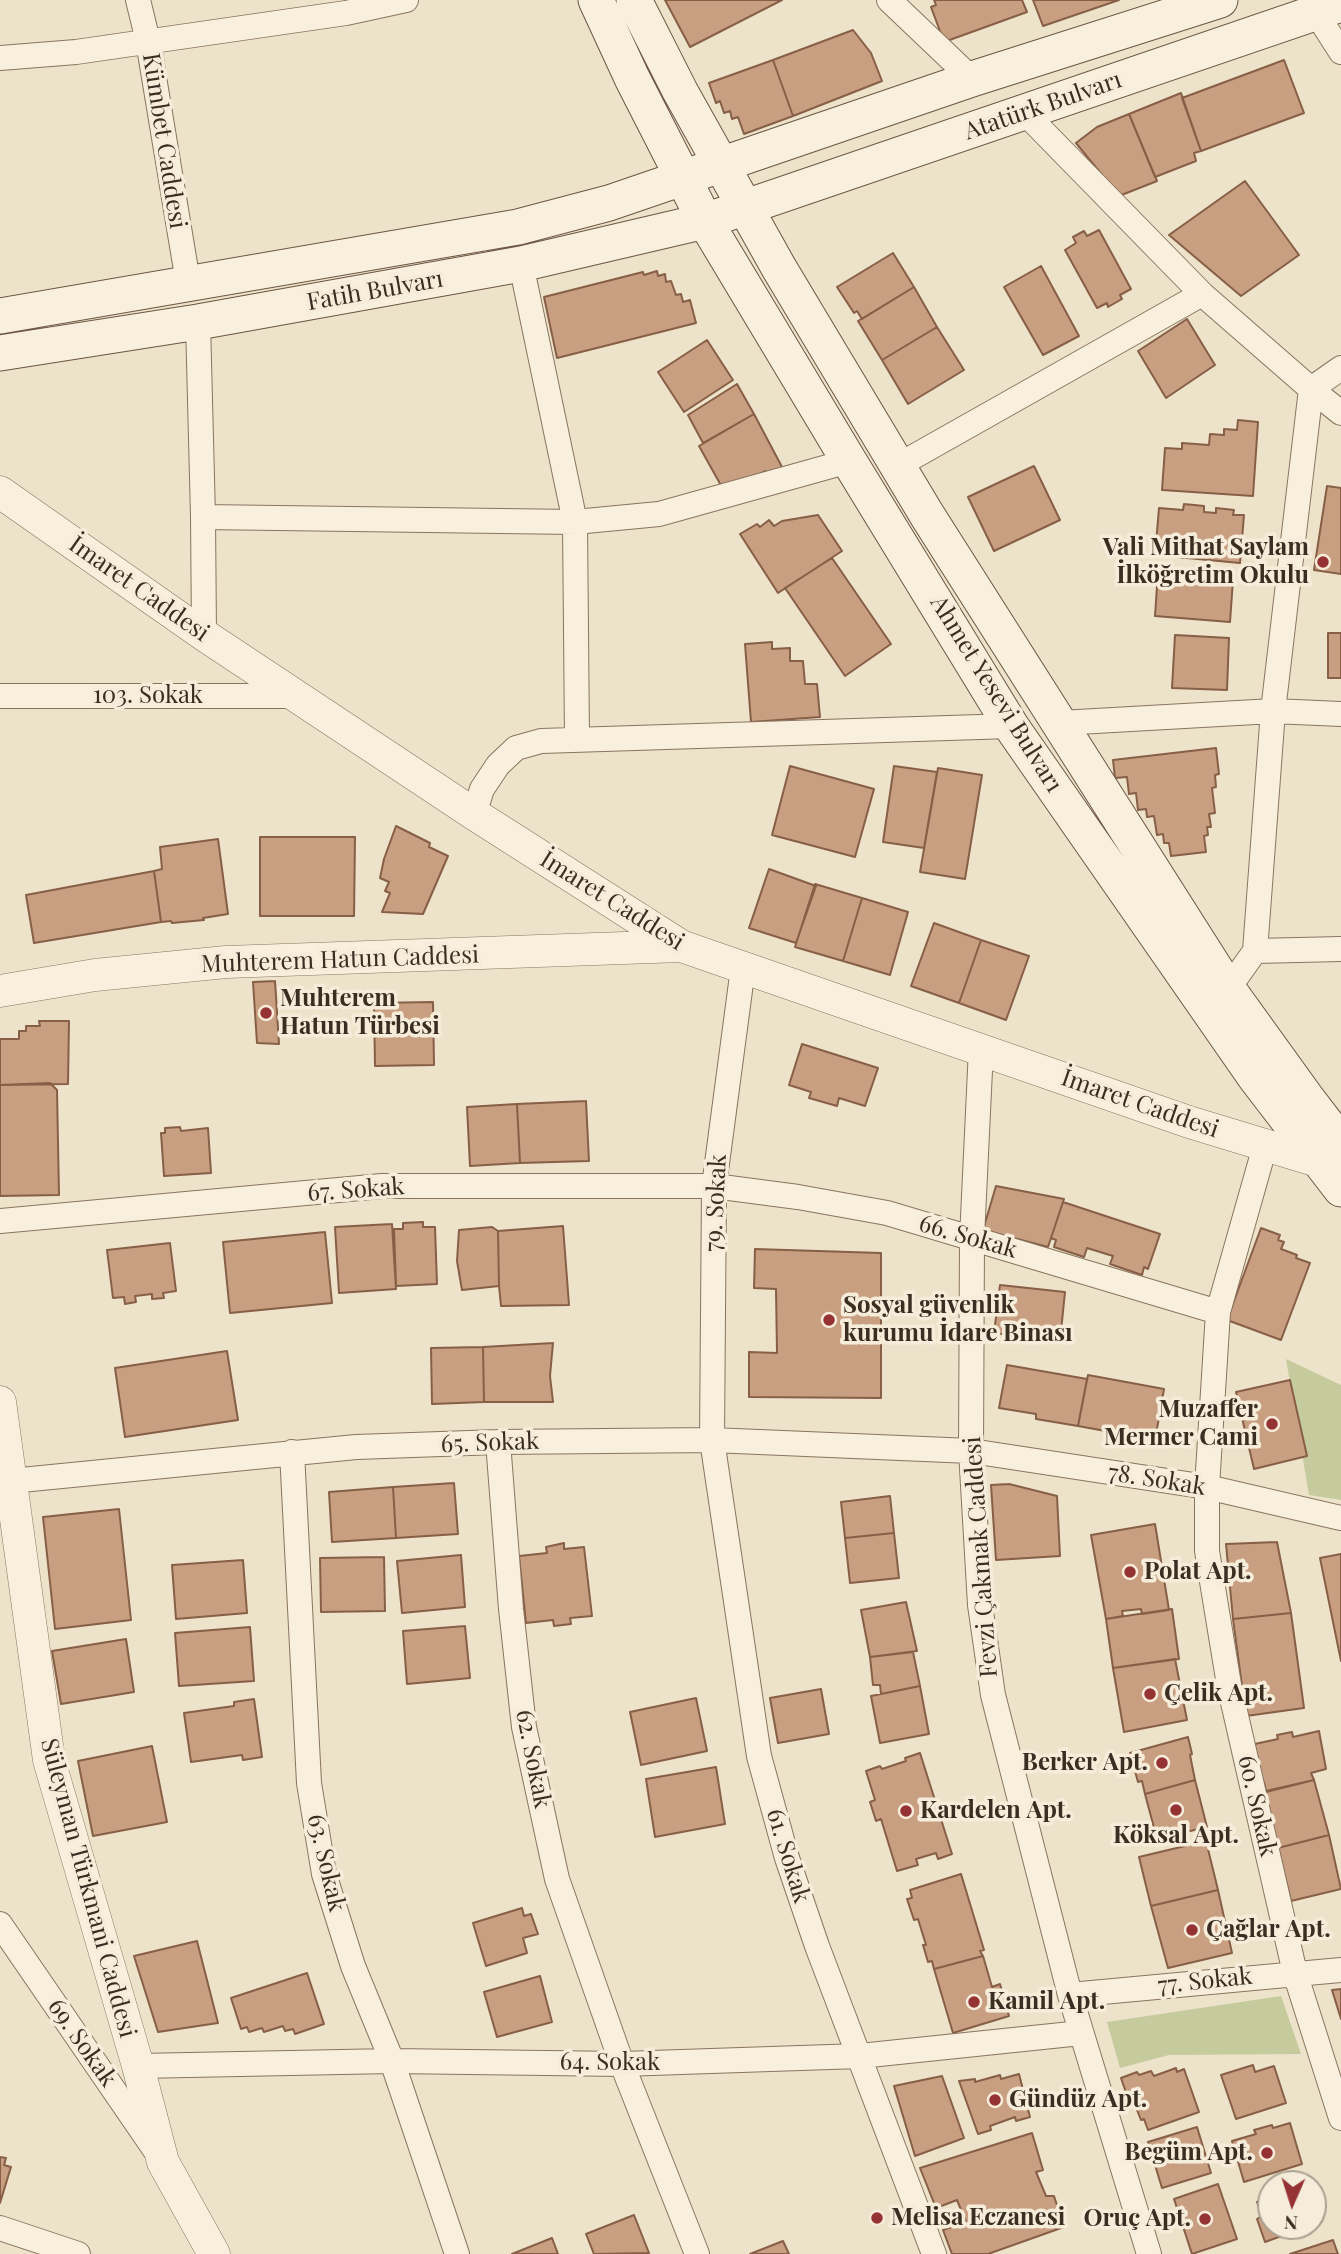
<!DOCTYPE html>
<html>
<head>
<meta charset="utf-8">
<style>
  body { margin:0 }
  #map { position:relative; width:1341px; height:2254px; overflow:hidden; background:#ede2ca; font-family:"Playfair Display",serif }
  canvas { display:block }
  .north { position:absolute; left:1257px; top:2170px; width:70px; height:70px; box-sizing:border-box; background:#f5ecd9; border:2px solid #aaa090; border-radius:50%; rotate:183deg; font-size:19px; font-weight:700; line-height:28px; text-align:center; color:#3a2d22 }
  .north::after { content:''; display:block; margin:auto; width:24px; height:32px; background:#953234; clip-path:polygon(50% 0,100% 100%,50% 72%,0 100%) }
</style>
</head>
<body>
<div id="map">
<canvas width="1341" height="2254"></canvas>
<div class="north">N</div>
</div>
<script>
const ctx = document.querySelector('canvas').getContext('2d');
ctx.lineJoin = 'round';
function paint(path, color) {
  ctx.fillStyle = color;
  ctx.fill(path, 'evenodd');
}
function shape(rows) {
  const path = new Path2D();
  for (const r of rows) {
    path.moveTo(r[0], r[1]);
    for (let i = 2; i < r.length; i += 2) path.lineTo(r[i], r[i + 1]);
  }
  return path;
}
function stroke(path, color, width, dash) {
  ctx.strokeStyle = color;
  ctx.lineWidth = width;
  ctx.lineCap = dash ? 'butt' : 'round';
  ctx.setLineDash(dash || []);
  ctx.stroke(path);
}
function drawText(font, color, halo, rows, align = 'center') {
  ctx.font = font + ' "Playfair Display",serif';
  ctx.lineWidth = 7;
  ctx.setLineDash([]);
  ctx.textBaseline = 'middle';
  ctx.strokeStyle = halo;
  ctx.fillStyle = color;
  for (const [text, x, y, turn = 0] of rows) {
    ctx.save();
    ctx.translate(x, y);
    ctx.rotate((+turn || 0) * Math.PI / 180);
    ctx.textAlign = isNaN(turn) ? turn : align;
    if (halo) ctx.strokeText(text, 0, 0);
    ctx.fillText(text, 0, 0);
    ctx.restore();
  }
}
paint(shape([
  [1286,1359,1341,1385,1341,1500,1309,1495],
  [1281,1996,1301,2054,1169,2055,1120,2068,1107,2022]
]), '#c6cb9e');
const building = shape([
  [665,0,782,0,690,47,665,0],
  [934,0,1022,0,1027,12,944,42,931,7,936,5,934,0],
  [1033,0,1119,0,1043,26,1033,0],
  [853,30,871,53,882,81,793,116,773,60,853,30],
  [773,60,793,116,744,134,738,117,732,119,730,111,724,113,720,101,716,103,709,83,773,60],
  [1284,60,1304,113,1201,151,1182,98,1284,60],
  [1181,93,1201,151,1194,153,1196,161,1155,177,1129,114,1181,93],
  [1129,114,1157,181,1119,196,1076,143,1097,127,1129,114],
  [1245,181,1299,255,1241,296,1169,235,1245,181],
  [1099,230,1131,289,1120,295,1122,299,1108,307,1107,303,1097,308,1065,250,1076,243,1073,237,1084,231,1087,236,1099,230],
  [893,253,914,287,862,319,857,311,854,313,837,287,893,253],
  [1041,266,1079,336,1043,355,1004,287,1041,266],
  [657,271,658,276,665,274,666,282,671,281,676,295,681,294,683,302,690,300,696,323,557,358,544,297,643,272,644,275,657,271],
  [914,287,937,327,882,360,858,321,914,287],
  [1187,319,1215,365,1166,398,1138,351,1187,319],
  [937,327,964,370,908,404,882,360,937,327],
  [707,340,733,380,684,412,658,372,707,340],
  [737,384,754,414,703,443,688,415,737,384],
  [754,414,782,467,767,475,765,471,743,484,723,489,699,446,754,414],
  [1238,420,1258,422,1253,496,1162,490,1165,448,1182,449,1182,443,1209,445,1210,434,1224,435,1224,429,1237,430,1238,420],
  [1034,466,1060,520,994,551,968,497,1034,466],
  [1327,486,1341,488,1341,574,1314,570,1327,486],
  [1184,504,1204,506,1204,512,1216,513,1216,508,1234,510,1233,515,1244,515,1240,563,1155,555,1159,508,1183,510,1184,504],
  [818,515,842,551,778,593,740,534,757,524,760,527,769,520,774,526,782,521,818,515],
  [832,558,891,644,845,676,785,588,832,558],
  [1177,569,1195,570,1195,574,1203,575,1203,571,1220,573,1220,579,1233,580,1230,622,1155,616,1158,571,1174,573,1177,569],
  [1328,633,1341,633,1341,678,1328,678,1328,633],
  [1175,635,1229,638,1227,690,1172,688,1175,635],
  [772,642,772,649,790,648,790,661,803,661,805,684,817,684,820,717,751,722,745,644,772,642],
  [1216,748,1219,774,1215,775,1216,787,1212,788,1215,813,1209,814,1211,827,1207,827,1208,835,1204,836,1206,852,1171,856,1169,843,1164,843,1163,834,1157,835,1154,816,1147,817,1146,809,1138,810,1136,793,1129,794,1127,777,1115,778,1113,760,1216,748],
  [790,766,874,789,855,857,772,835,790,766],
  [894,766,937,772,924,848,883,842,894,766],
  [938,768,982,775,965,879,920,872,938,768],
  [396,826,430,843,429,847,448,856,423,914,382,912,390,893,385,891,389,882,380,878,384,859,396,826],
  [260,837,355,837,354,916,260,916,260,837],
  [218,839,228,914,203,918,204,920,172,923,171,921,161,922,154,871,162,869,160,847,218,839],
  [769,869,816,886,796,943,749,928,769,869],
  [154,871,161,922,34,943,26,895,154,871],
  [815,884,862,898,843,961,795,947,815,884],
  [862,898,908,912,890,975,843,961,862,898],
  [934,923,981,940,959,1003,911,986,934,923],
  [981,940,1029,956,1006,1020,959,1003,981,940],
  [275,981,279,1044,257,1043,253,982,275,981],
  [433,1002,434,1065,375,1066,374,1003,433,1002],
  [39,1021,69,1021,68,1084,0,1085,0,1039,19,1039,19,1031,26,1031,26,1026,40,1026,39,1021],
  [802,1044,878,1068,865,1106,839,1098,837,1106,809,1098,811,1092,789,1085,802,1044],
  [50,1083,57,1090,59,1195,0,1196,0,1085,50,1083],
  [586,1101,589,1161,520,1163,517,1104,586,1101],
  [517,1104,520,1163,470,1166,467,1107,517,1104],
  [180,1127,181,1131,208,1128,211,1173,164,1176,161,1133,165,1133,165,1128,180,1127],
  [996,1186,1064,1199,1048,1247,983,1230,996,1186],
  [1063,1202,1160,1234,1148,1269,1144,1267,1142,1275,1110,1264,1113,1256,1087,1248,1084,1257,1054,1247,1056,1240,1051,1238,1063,1202],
  [423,1222,423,1227,435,1227,437,1284,396,1286,394,1229,403,1229,403,1223,423,1222],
  [392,1224,396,1289,339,1293,335,1227,392,1224],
  [563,1226,569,1305,501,1306,499,1286,498,1231,563,1226],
  [492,1227,498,1231,499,1286,462,1290,457,1261,459,1230,492,1227],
  [1261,1228,1280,1235,1278,1240,1284,1242,1281,1249,1297,1255,1296,1258,1310,1263,1281,1340,1227,1320,1261,1228],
  [325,1232,332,1303,230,1313,223,1242,325,1232],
  [170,1243,176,1291,163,1293,164,1298,152,1299,152,1294,135,1296,136,1302,125,1304,124,1297,113,1298,107,1250,170,1243],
  [755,1249,881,1253,881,1398,749,1397,749,1352,777,1353,776,1289,754,1288,755,1249],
  [1000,1285,1065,1292,1060,1341,994,1333,1000,1285],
  [553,1343,550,1376,553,1402,484,1402,483,1347,553,1343],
  [483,1347,484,1402,432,1404,431,1348,483,1347],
  [227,1351,238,1420,125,1437,115,1368,227,1351],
  [1007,1365,1087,1379,1078,1426,1036,1419,1036,1414,999,1408,1007,1365],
  [1088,1375,1164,1389,1155,1440,1078,1426,1088,1375],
  [1290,1380,1307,1456,1254,1469,1236,1392,1290,1380],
  [454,1483,458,1534,396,1538,393,1487,454,1483],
  [1009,1484,1057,1496,1060,1556,996,1560,991,1485,1009,1484],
  [393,1487,396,1538,332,1542,329,1492,393,1487],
  [890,1496,894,1533,845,1538,841,1502,890,1496],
  [119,1509,131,1620,55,1629,43,1517,119,1509],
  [1155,1524,1169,1610,1142,1614,1141,1609,1122,1611,1123,1616,1106,1619,1091,1535,1155,1524],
  [894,1533,899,1578,850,1583,845,1538,894,1533],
  [1277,1542,1291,1613,1233,1619,1226,1544,1277,1542],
  [564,1543,564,1549,584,1547,592,1616,570,1618,571,1624,554,1626,553,1620,526,1623,519,1556,547,1553,546,1547,564,1543],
  [1341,1554,1341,1661,1320,1558,1341,1554],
  [461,1555,465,1607,402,1613,397,1561,461,1555],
  [384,1557,385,1611,321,1612,320,1558,384,1557],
  [243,1560,247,1613,176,1619,172,1565,243,1560],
  [906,1602,917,1651,870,1657,861,1610,906,1602],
  [1172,1609,1179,1659,1113,1668,1106,1619,1172,1609],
  [1291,1613,1304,1708,1246,1716,1233,1619,1291,1613],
  [465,1626,470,1678,407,1684,403,1631,465,1626],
  [250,1627,254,1681,179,1686,175,1633,250,1627],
  [126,1639,134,1692,61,1704,52,1651,126,1639],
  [913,1652,920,1686,881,1694,880,1685,873,1685,870,1657,913,1652],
  [1175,1659,1187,1720,1124,1732,1113,1668,1175,1659],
  [920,1686,929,1734,880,1743,871,1696,920,1686],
  [821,1689,829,1734,778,1743,770,1698,821,1689],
  [696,1698,707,1751,641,1765,630,1712,696,1698],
  [254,1699,262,1757,243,1760,242,1755,191,1762,184,1713,234,1706,234,1702,254,1699],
  [1319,1731,1326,1769,1311,1773,1314,1780,1266,1791,1264,1782,1258,1783,1250,1745,1278,1739,1277,1735,1292,1732,1293,1737,1319,1731],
  [1188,1737,1192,1754,1190,1755,1195,1780,1145,1794,1142,1781,1138,1782,1130,1753,1188,1737],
  [152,1746,167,1822,93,1836,78,1761,152,1746],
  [920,1753,952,1854,938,1859,936,1853,916,1859,918,1865,897,1871,881,1819,876,1821,870,1802,875,1800,866,1771,880,1766,882,1769,906,1761,905,1758,920,1753],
  [716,1767,725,1824,655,1837,646,1779,716,1767],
  [1195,1780,1207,1827,1157,1839,1145,1794,1195,1780],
  [1314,1780,1329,1835,1278,1848,1262,1793,1314,1780],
  [1329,1835,1341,1889,1291,1901,1278,1848,1329,1835],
  [1206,1841,1218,1890,1151,1906,1139,1857,1206,1841],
  [961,1874,984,1950,980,1951,983,1956,934,1969,932,1961,928,1962,923,1945,926,1945,918,1919,914,1920,907,1899,912,1898,910,1890,961,1874],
  [1218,1890,1232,1953,1168,1968,1151,1906,1218,1890],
  [522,1908,524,1916,531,1914,538,1934,523,1938,527,1953,486,1966,473,1923,522,1908],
  [197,1941,218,2023,158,2032,134,1956,197,1941],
  [983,1956,992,1987,1000,1984,1009,2016,953,2033,934,1969,983,1956],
  [307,1973,324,2024,295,2034,293,2029,285,2031,283,2026,264,2032,262,2028,249,2032,247,2027,241,2029,231,1998,307,1973],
  [540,1976,552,2022,497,2037,484,1992,540,1976],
  [1341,1989,1341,2019,1332,1990,1341,1989],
  [1253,2065,1255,2072,1274,2066,1286,2103,1236,2119,1221,2075,1253,2065],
  [1176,2068,1177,2072,1184,2069,1199,2112,1148,2130,1144,2119,1141,2120,1135,2105,1131,2107,1121,2078,1137,2072,1139,2075,1151,2071,1154,2076,1176,2068],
  [1019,2074,1030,2117,1016,2121,1015,2117,990,2126,991,2130,978,2134,959,2081,975,2079,975,2082,1000,2075,1001,2079,1019,2074],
  [942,2076,964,2138,915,2156,894,2086,942,2076],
  [1290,2123,1302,2164,1244,2182,1232,2141,1256,2134,1254,2130,1272,2125,1273,2128,1290,2123],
  [1197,2127,1211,2173,1162,2188,1148,2142,1197,2127],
  [1032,2133,1043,2170,1036,2172,1046,2196,1054,2196,1064,2227,988,2254,952,2254,943,2230,966,2222,957,2200,936,2208,920,2168,1032,2133],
  [0,2157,6,2158,4,2165,11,2167,0,2203,0,2157],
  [1218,2184,1237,2239,1192,2254,1174,2199,1218,2184],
  [1271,2197,1271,2226,1309,2226,1265,2242,1257,2219,1262,2216,1257,2202,1271,2197],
  [1313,2197,1322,2221,1313,2224,1313,2197],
  [634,2215,649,2253,594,2254,586,2234,634,2215],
  [552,2238,558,2254,512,2254,552,2238],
  [1333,2240,1338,2254,1290,2254,1333,2240],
  [783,2241,789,2254,750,2254,783,2241]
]);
paint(building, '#c99f82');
stroke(building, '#875f46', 2);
const minor = shape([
  [138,0,148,41,188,282],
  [889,0,972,79],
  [1316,13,1341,52],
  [0,58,76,52,346,13,406,0],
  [1024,112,1202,294,1311,389,1341,413],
  [521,264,575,522,577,739],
  [198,322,203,517,204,635],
  [899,465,1202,294],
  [203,517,575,522,659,514,849,461],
  [0,696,296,696],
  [1060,723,1273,711,1341,714],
  [474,814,482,789,498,765,516,748,541,741,1011,726],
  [1255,951,1341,949],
  [743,968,714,1186,712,1440,759,1756,787,1858,817,1946,934,2254],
  [1228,989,1255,951,1273,711,1311,389,1341,368],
  [981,1049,972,1238,971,1451,980,1605,993,1695,1070,1995,1149,2254],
  [1265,1146,1218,1312,1207,1487,1207,1551,1229,1685,1295,1973,1341,2118],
  [0,1221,382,1186,714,1186,798,1197,887,1213,1218,1312],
  [498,1442,511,1609,524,1727,557,1879,622,2064,697,2254],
  [292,1452,309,1783,324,1874,353,1966,392,2061,457,2254],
  [11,1481,356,1447,498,1442,712,1440,971,1451,1207,1487,1341,1518],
  [0,1924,155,2150],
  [1070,1995,1341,1970],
  [138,2066,392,2061,622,2064,860,2056,1081,2033],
  [0,2228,78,2254]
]);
const tertiary = shape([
  [0,492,204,635,474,814,681,946,1189,1122,1334,1166],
  [0,991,95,975,226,962,681,946],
  [0,1402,49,1760,138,2066,163,2162,214,2254]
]);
const secondary = shape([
  [596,0,632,78,705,221,849,461,1011,726,1255,1077,1341,1189],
  [634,0,680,91,779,268,927,515,1228,989,1308,1100,1341,1143],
  [0,316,518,227,609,203,972,79,1220,0],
  [0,353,198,322,521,264,705,221,1341,4]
]);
stroke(minor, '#89755f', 26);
stroke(tertiary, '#89755f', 33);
stroke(secondary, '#6b5642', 37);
stroke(minor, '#f8efdd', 24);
stroke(tertiary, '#f8efdd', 32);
stroke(secondary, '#f8efdd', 35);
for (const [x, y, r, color] of [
  [1323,562,7,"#953234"],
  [266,1013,7,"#953234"],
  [829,1320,7,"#953234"],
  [1272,1424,7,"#953234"],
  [1130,1572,7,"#953234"],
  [1150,1694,7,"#953234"],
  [1162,1763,7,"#953234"],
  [1176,1810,7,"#953234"],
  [906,1811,7,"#953234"],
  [1192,1930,7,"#953234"],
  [974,2002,7,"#953234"],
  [995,2100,7,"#953234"],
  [1267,2153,7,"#953234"],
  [877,2218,7,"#953234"],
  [1205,2219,7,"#953234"]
]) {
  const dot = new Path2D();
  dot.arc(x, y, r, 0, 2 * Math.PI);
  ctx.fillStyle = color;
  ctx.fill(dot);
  stroke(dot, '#f5ecd9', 2.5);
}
drawText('24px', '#3a2d22', '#f5ecd9', [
  ["Atatürk Bulvarı",1043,106,-19],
  ["Kümbet Caddesi",164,141,81],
  ["Fatih Bulvarı",375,291,-10],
  ["İmaret Caddesi",139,589,35],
  ["Ahmet Yesevi Bulvarı",996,694,58],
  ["103. Sokak",148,696],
  ["İmaret Caddesi",612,901,32],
  ["Muhterem Hatun Caddesi",340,960,-2],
  ["İmaret Caddesi",1140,1104,19],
  ["67. Sokak",356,1190,-4],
  ["79. Sokak",716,1203,-87],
  ["66. Sokak",968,1237,16],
  ["65. Sokak",490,1443,-2],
  ["78. Sokak",1157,1480,9],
  ["Fevzi Çakmak Caddesi",981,1557,-94],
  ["62. Sokak",533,1759,79],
  ["60. Sokak",1257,1806,77],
  ["61. Sokak",788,1856,73],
  ["63. Sokak",326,1863,77],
  ["Süleyman Türkmani Caddesi",88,1888,75],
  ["77. Sokak",1205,1981,-6],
  ["69. Sokak",82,2043,55],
  ["64. Sokak",610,2063]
]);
drawText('bold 24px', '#3a2d22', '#f5ecd9', [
  ["Vali Mithat Saylam",1309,548,"right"],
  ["İlköğretim Okulu",1309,576,"right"],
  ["Muhterem",280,999],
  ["Hatun Türbesi",280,1027],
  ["Sosyal güvenlik",843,1306],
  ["kurumu İdare Binası",843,1334],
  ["Muzaffer",1258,1410,"right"],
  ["Mermer Cami",1258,1438,"right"],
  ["Polat Apt.",1144,1572],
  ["Çelik Apt.",1164,1694],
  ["Berker Apt.",1148,1763,"right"],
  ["Kardelen Apt.",920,1811],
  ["Köksal Apt.",1176,1836,"center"],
  ["Çağlar Apt.",1206,1930],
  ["Kamil Apt.",988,2002],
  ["Gündüz Apt.",1009,2100],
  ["Begüm Apt.",1253,2153,"right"],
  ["Melisa Eczanesi",891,2218],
  ["Oruç Apt.",1191,2219,"right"]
], 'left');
</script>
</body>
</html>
